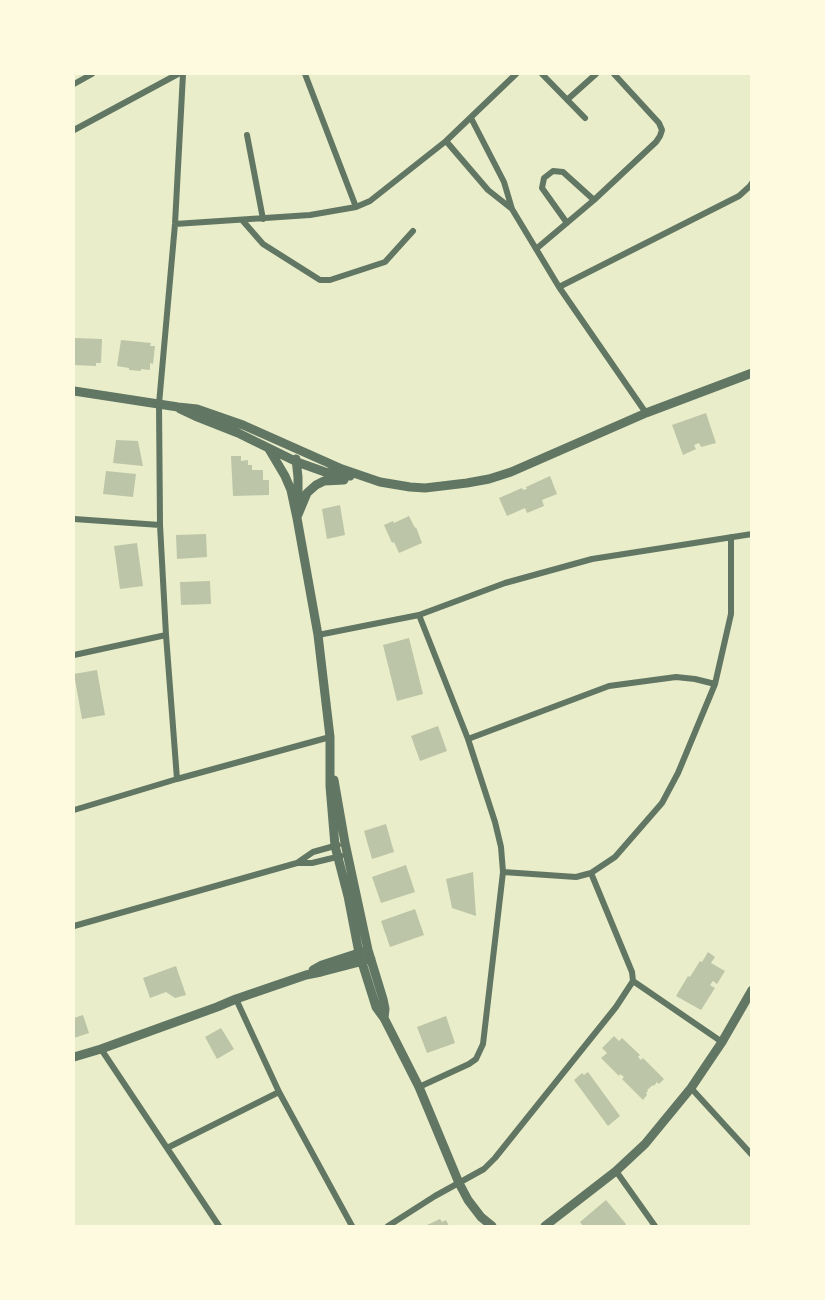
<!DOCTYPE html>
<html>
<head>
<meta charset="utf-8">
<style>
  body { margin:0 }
  #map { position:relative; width:825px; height:1300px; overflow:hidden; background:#e9edc9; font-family:"Alegreya Sans",sans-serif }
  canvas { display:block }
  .frame { position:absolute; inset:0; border:75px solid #fefae0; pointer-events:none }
</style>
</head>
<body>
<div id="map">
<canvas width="825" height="1300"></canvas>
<div class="frame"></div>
</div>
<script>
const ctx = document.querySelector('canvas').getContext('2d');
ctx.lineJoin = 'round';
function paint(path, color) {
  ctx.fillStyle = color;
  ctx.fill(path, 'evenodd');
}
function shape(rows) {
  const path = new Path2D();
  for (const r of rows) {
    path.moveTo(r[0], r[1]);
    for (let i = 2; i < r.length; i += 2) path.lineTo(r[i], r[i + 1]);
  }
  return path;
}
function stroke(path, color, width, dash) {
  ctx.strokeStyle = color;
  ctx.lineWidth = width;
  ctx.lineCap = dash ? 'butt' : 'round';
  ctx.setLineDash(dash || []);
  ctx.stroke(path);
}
paint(shape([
  [74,338,102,339,101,363,96,363,96,366,74,365],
  [121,340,151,343,150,346,155,346,153,364,150,363,150,370,141,369,141,371,129,370,129,368,117,366],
  [706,413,716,443,701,447,699,443,694,445,696,449,683,455,672,425],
  [116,440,138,441,143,466,113,463],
  [231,456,241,456,241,461,248,460,248,465,252,465,252,470,263,470,263,480,269,480,269,495,233,496],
  [106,471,136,474,133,497,103,494],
  [550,476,557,494,542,500,544,506,527,513,525,508,507,516,499,498,522,488,523,490,527,489,526,487],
  [340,505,345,535,327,539,322,509],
  [409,516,415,528,416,527,422,543,399,553,394,542,392,543,384,525,393,521,394,523],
  [206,534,207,557,177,559,176,535],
  [137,543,143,586,120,589,114,546],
  [210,581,211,604,181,605,180,582],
  [409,638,423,694,397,701,383,645],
  [97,670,105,715,82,719,74,674],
  [438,726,447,751,420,761,411,736],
  [386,824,394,852,372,859,364,831],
  [406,865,415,892,381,903,372,877],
  [473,872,476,916,452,908,446,879],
  [415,909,424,935,390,947,381,921],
  [708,952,715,957,711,963,725,971,717,984,713,981,710,985,715,988,701,1010,676,996,688,976,690,977,700,961,702,962],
  [176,966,186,995,175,998,166,992,150,998,143,978],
  [83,1015,89,1033,74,1038,74,1018],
  [446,1016,455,1043,427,1053,417,1027],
  [221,1028,234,1049,217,1059,205,1037],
  [614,1036,619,1041,622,1038,640,1055,638,1057,641,1060,643,1058,664,1079,659,1084,657,1082,654,1086,653,1085,647,1090,648,1091,646,1093,647,1095,643,1100,622,1079,624,1077,620,1074,619,1076,601,1058,607,1053,602,1048],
  [588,1072,620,1116,608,1126,574,1080,582,1073,584,1075],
  [606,1200,626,1224,624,1226,583,1226,580,1222],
  [440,1219,442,1222,446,1220,449,1226,425,1226]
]), '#bcc5a7');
stroke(shape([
  [305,74,356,207],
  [542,74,585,118],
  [74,84,92,74],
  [568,99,596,74],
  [471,118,504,182,512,209,559,287,646,413],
  [74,130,178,74],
  [247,135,263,219],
  [446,141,488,190,512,209],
  [242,220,263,244,320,280,330,280,385,262,413,231],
  [567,223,542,188,544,178,553,171,563,172,594,200],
  [175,224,310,215,356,207,370,201,446,141,516,74],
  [536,249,594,200,656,142,660,136,662,130,659,123,614,74],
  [559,287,739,196,750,186,752,183],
  [74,519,160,525],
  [318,635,419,615,505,583,592,559,752,534],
  [74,655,166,635],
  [468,739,609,686,676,677,695,679,715,684],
  [177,779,166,635,160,525,159,404,175,224,183,74],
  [74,810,177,779,330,737],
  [297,863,313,852,338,845],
  [503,872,576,877,591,873,615,857,662,803,678,773,715,684,731,614,731,537],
  [74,926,297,863,312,863,341,856],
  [633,981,722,1042],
  [236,999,279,1092,352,1226],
  [101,1049,219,1226],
  [419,1087,469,1064,476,1059,483,1044,503,872,501,847,495,822,468,739,419,615],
  [691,1088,752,1155],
  [167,1148,279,1092],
  [616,1171,655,1226],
  [388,1226,435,1196,484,1169,495,1158,616,1007,633,981,632,972,591,873]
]), '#617663', 6);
stroke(shape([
  [74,391,178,407,197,409,243,425,342,469,380,482,410,487,425,488,467,483,489,479,511,472,646,413,752,373],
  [180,409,195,416,238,433,297,462,325,472,350,476],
  [269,449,285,476,291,490,297,518,318,635,330,737,330,786,335,846,348,896,359,953,376,1007,384,1018,419,1087,459,1183,468,1200,481,1217,492,1226],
  [296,459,298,477,298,505],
  [297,517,307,493,316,485,324,481,344,480],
  [334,780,345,843,368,950,383,999,385,1009,384,1018],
  [313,970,322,965,365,951],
  [74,1057,101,1049,217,1007,236,999,306,975,321,972,371,959],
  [545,1226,616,1171,645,1144,691,1088,722,1042,752,990]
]), '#617663', 9);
</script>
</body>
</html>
